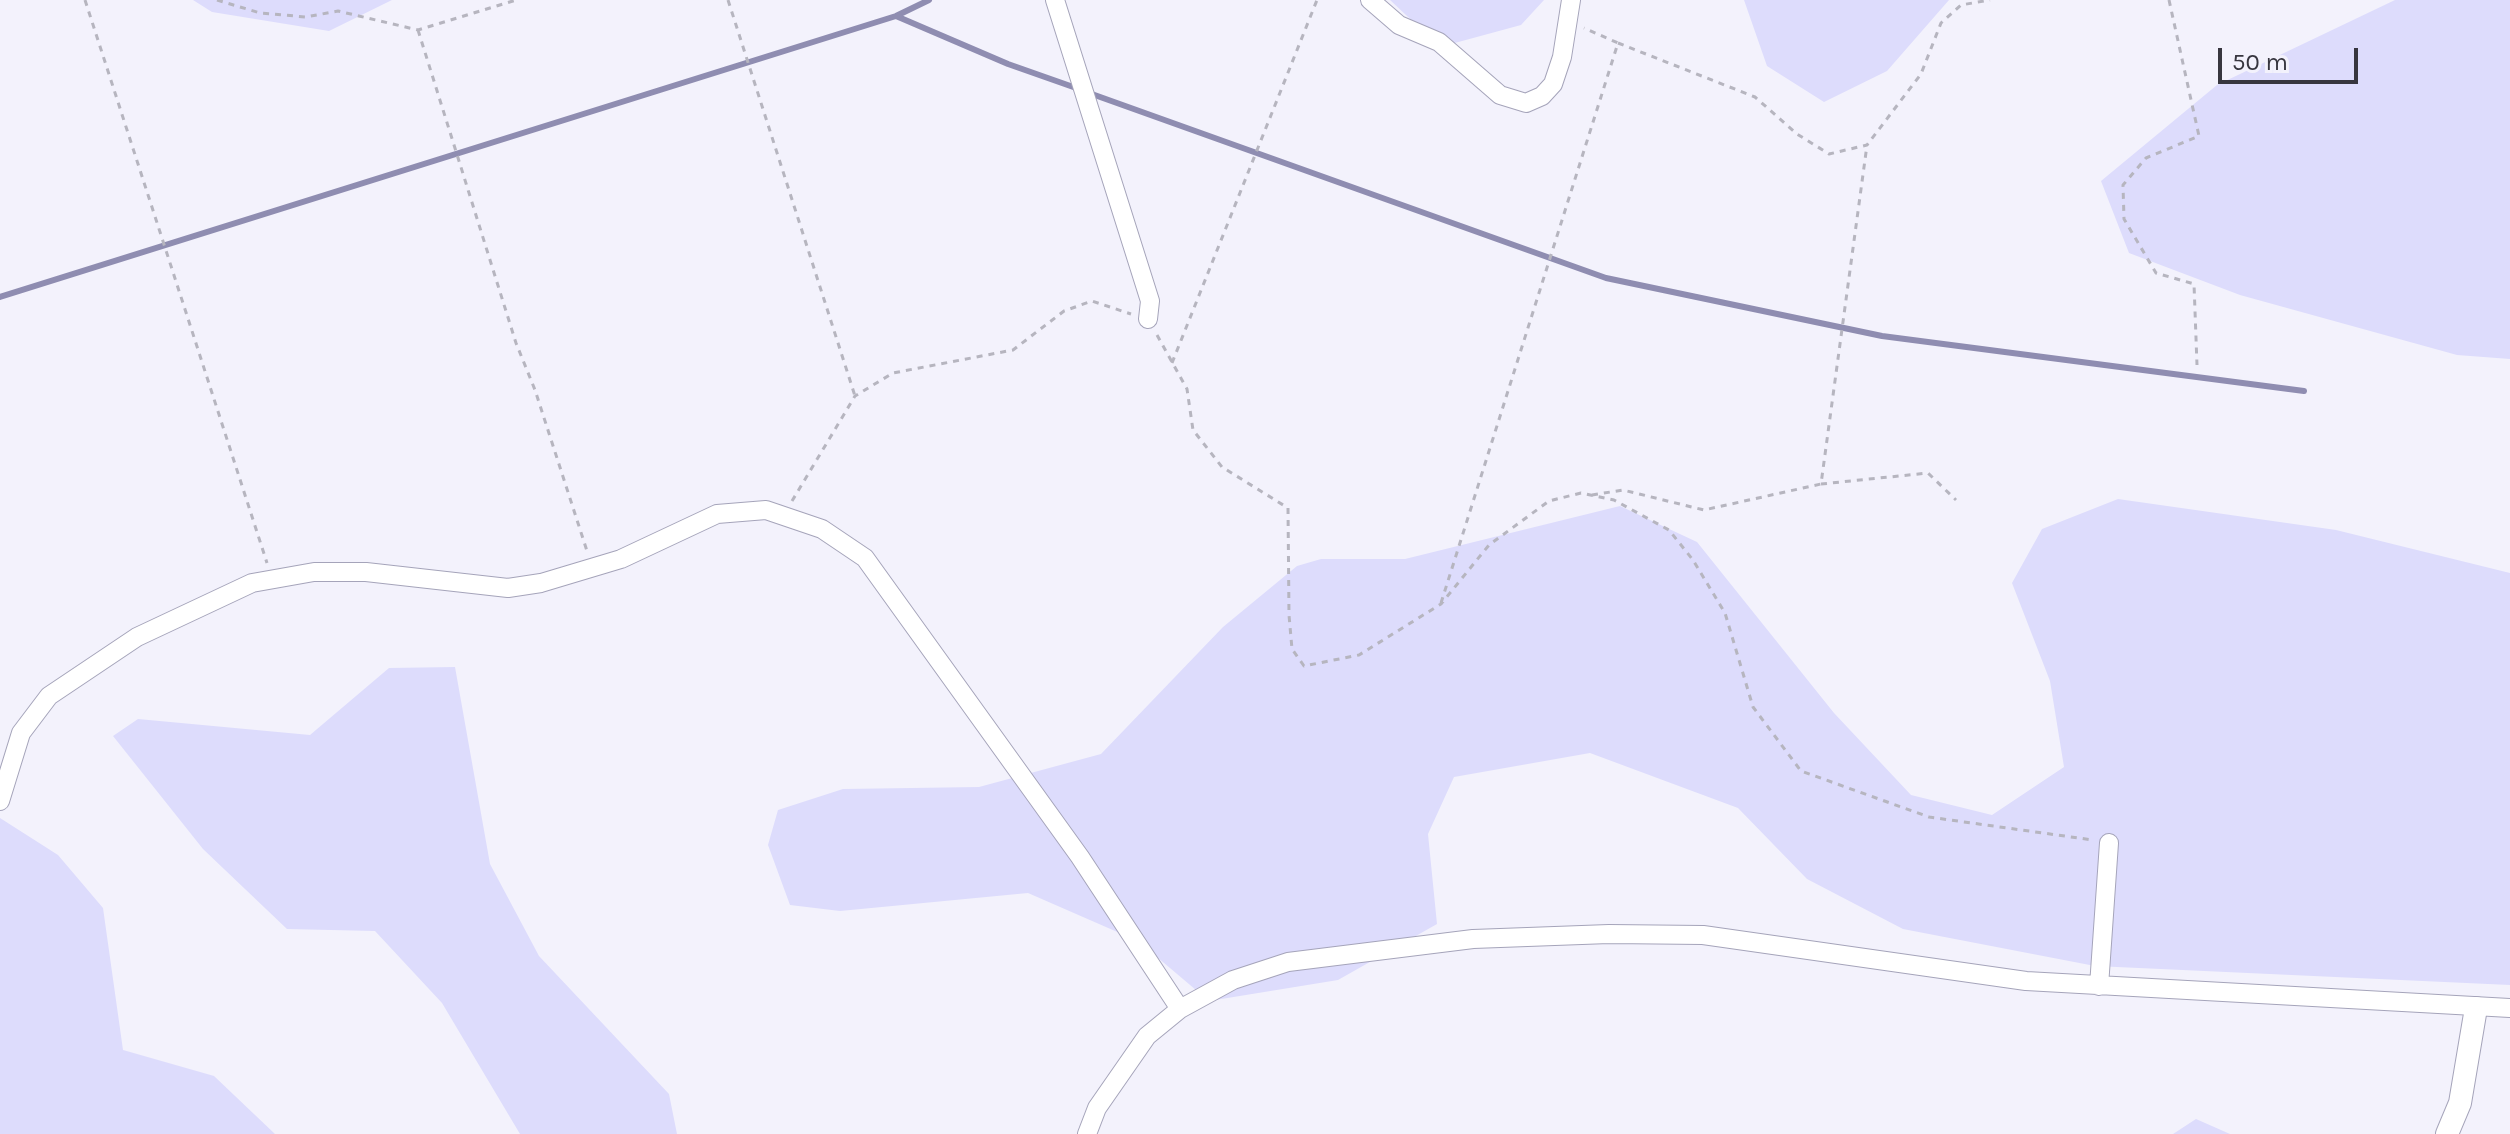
<!DOCTYPE html>
<html>
<head>
<meta charset="utf-8">
<style>
  body { margin:0 }
  #map { position:relative; width:2510px; height:1134px; overflow:hidden; background:#f3f2fc; font-family:Karla,sans-serif }
  canvas { display:block }
  .scale { position:absolute; left:2218px; top:48px; width:140px; height:36px; box-sizing:border-box; border:4px solid #37363f; border-top:0; padding-left:10px; font-size:24px; line-height:28px; white-space:nowrap; color:#37363f; -webkit-text-stroke:6px #f3f2fc; paint-order:stroke }
</style>
</head>
<body>
<div id="map">
<canvas width="2510" height="1134"></canvas>
<div class="scale">50 m</div>
</div>
<script>
const ctx = document.querySelector('canvas').getContext('2d');
ctx.lineJoin = 'round';
function paint(path, color) {
  ctx.fillStyle = color;
  ctx.fill(path, 'evenodd');
}
function shape(rows) {
  const path = new Path2D();
  for (const r of rows) {
    path.moveTo(r[0], r[1]);
    for (let i = 2; i < r.length; i += 2) path.lineTo(r[i], r[i + 1]);
  }
  return path;
}
function stroke(path, color, width, dash) {
  ctx.strokeStyle = color;
  ctx.lineWidth = width;
  ctx.lineCap = dash ? 'butt' : 'round';
  ctx.setLineDash(dash || []);
  ctx.stroke(path);
}
paint(shape([
  [193,0,392,0,329,31,212,12],
  [1390,0,1544,0,1521,25,1440,47],
  [1744,0,1949,0,1887,71,1824,102,1767,66],
  [2395,0,2510,0,2510,359,2457,355,2240,295,2129,253,2101,181,2217,85],
  [2118,499,2336,530,2510,573,2510,985,2095,966,1903,929,1807,879,1738,808,1590,753,1454,777,1428,834,1437,924,1338,980,1209,1001,1138,941,1028,893,840,911,790,905,768,845,778,810,843,789,979,787,1101,754,1223,627,1297,566,1321,559,1405,559,1620,506,1697,542,1834,713,1911,795,1992,815,2064,767,2050,681,2012,583,2042,529],
  [455,667,490,864,539,956,669,1094,677,1134,520,1134,442,1003,375,931,287,929,203,849,113,736,138,719,310,735,389,668],
  [0,818,58,855,103,908,123,1050,214,1076,275,1134,0,1134],
  [2196,1119,2230,1134,2173,1134]
]), '#dddcfc');
stroke(shape([
  [896,16,1008,64,1079,89],
  [1089,93,1606,278,1882,336,2304,391],
  [0,297,896,16,929,0]
]), '#8f8db1', 6);
const minor = shape([
  [1055,0,1150,301,1148,319],
  [1370,0,1399,25,1439,42,1500,95,1526,103,1542,96,1553,84,1562,57,1571,0],
  [0,801,21,733,49,696,137,637,252,583,314,572,366,572,508,588,541,583,621,559,717,514,766,510,822,529,865,558,1080,857,1180,1009],
  [2099,986,2109,843],
  [1087,1134,1097,1108,1147,1036,1180,1009,1233,980,1288,962,1473,939,1609,934,1703,935,2026,981,2510,1008]
]);
const tertiary = shape([
  [2447,1134,2460,1103,2476,1008]
]);
stroke(minor, '#a5a4ba', 20);
stroke(tertiary, '#a5a4ba', 24);
stroke(shape([
  [85,0,267,563],
  [217,0,260,13,306,17,338,11,418,30,516,0],
  [728,0,855,396],
  [2169,0,2199,136,2146,158,2123,185,2124,219,2156,273,2194,284,2197,365],
  [418,30,516,343,535,390,587,551],
  [1618,43,1755,97,1797,134,1829,154,1867,145,1921,74,1941,23,1961,5,1990,0],
  [1157,335,1187,389,1193,430,1222,467,1288,508,1289,615,1292,649,1304,666,1359,655,1441,604,1489,545,1549,501,1581,493,1614,500,1669,530,1693,560,1725,613,1753,707,1801,771,1929,817,2093,840],
  [1172,363,1317,0],
  [1821,484,1928,473,1956,500],
  [1592,495,1623,490,1704,510,1821,484,1867,145],
  [792,501,855,396,893,373,1013,350,1064,311,1092,301,1131,314],
  [1441,603,1618,43,1584,28]
]), '#b6b5bf', 3, [6, 6]);
stroke(minor, '#fff', 18);
stroke(tertiary, '#fff', 22);
</script>
</body>
</html>
